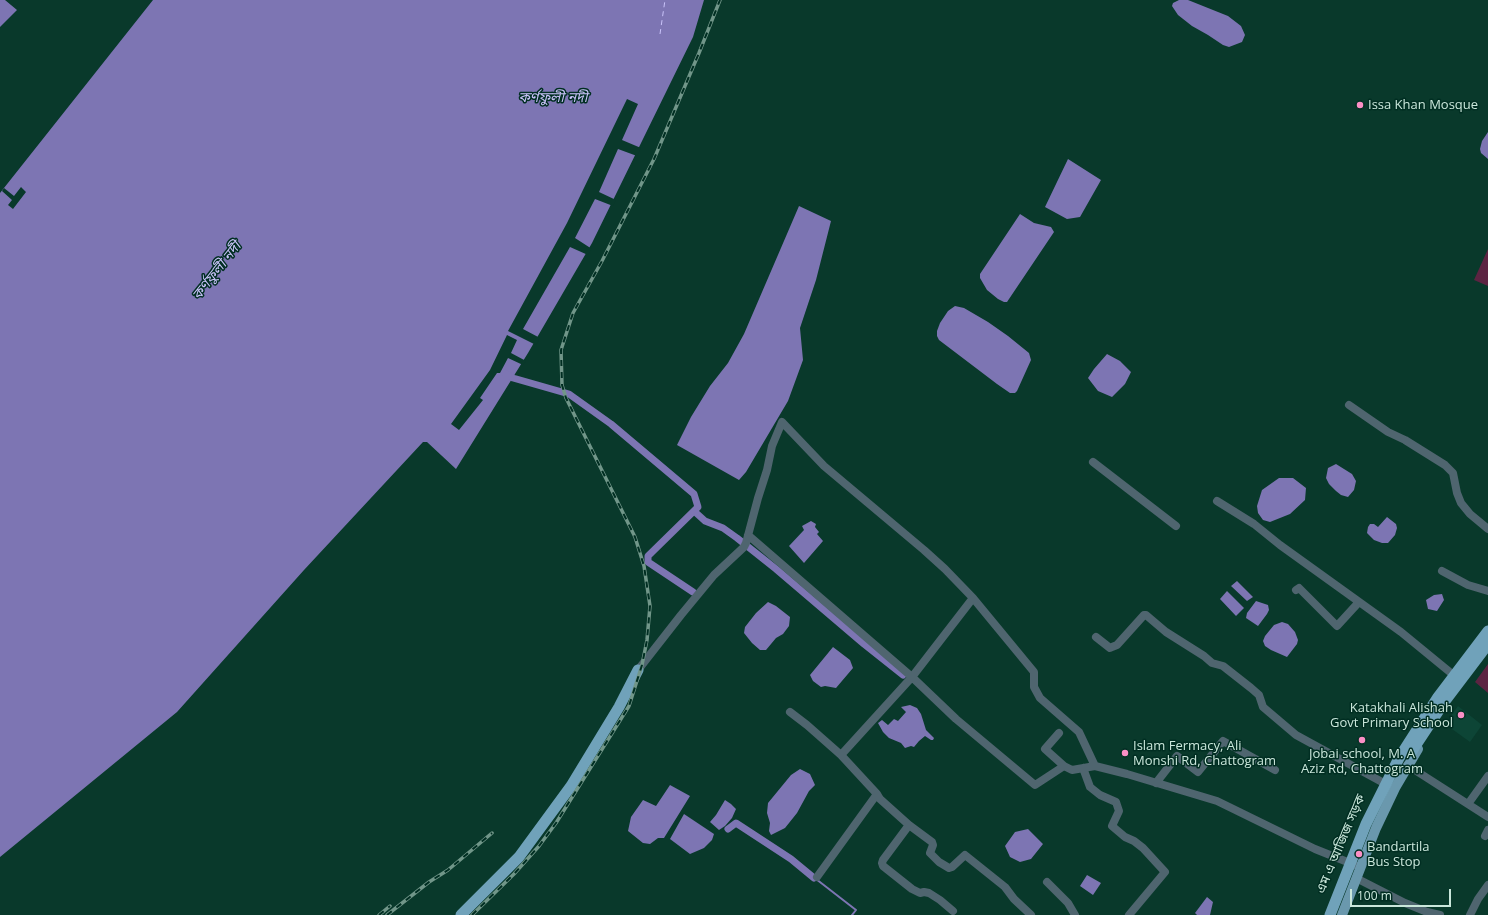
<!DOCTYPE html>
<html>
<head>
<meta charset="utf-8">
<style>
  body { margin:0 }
  #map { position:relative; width:1488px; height:915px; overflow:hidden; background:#09392b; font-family:"Open Sans",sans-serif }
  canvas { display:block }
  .scale { position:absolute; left:1350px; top:889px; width:101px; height:18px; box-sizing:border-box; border:2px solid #cae7db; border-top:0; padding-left:5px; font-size:12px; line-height:14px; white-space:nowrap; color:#cae7db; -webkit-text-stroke:3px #002e22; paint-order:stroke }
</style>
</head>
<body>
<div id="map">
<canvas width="1488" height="915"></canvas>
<div class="scale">100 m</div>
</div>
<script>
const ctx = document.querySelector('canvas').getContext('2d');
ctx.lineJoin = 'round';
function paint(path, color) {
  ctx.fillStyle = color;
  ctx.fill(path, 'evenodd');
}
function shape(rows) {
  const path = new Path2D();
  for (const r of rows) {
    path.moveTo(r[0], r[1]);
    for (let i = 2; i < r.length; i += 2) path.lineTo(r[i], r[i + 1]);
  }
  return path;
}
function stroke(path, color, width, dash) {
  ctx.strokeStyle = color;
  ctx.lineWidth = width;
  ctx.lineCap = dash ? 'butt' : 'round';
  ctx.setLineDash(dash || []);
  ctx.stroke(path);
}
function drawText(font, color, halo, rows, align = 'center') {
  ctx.font = font + ' "Open Sans","Noto Sans Bengali",sans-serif';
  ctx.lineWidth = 3;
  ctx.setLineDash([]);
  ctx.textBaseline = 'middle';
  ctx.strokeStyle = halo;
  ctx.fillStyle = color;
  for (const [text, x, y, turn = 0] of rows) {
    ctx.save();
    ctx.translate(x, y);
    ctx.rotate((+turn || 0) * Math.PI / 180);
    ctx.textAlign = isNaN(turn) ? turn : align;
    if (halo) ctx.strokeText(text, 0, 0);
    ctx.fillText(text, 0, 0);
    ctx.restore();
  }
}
paint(shape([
  [1458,706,1482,725,1470,742,1445,724]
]), '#0d4536');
paint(shape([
  [1488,249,1488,286,1474,280],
  [1488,664,1488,693,1475,682]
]), '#5c2442');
paint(shape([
  [0,0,5,0,17,10,0,27],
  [153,0,704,0,693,37,592,243,528,353,456,469,427,442,423,442,304,570,177,712,0,857,0,193],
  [1179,0,1188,0,1228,16,1241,26,1245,35,1242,42,1229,47,1223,45,1208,35,1192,26,1178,15,1172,6,1173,3],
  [1488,132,1488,159,1481,153,1480,149,1482,141],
  [1068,159,1101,180,1080,217,1067,219,1045,207],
  [799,206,831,221,816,280,800,328,803,360,788,401,746,472,739,480,677,445,691,417,710,386,728,363,744,334],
  [1020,214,1034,223,1051,227,1054,232,1009,299,1007,302,1004,302,998,299,987,290,980,278,980,274],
  [955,306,964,308,988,322,1008,336,1029,353,1031,360,1017,391,1015,393,1010,393,997,384,939,340,937,336,937,331,940,323,948,311],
  [1107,354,1120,361,1131,372,1125,384,1112,397,1098,391,1088,378,1094,369],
  [1336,464,1352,474,1356,481,1354,490,1348,497,1341,495,1336,491,1329,484,1326,478,1328,468],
  [1279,478,1293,478,1306,488,1305,500,1290,514,1270,522,1263,520,1258,513,1257,506,1262,490],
  [1387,517,1396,524,1397,528,1395,535,1388,543,1382,543,1374,540,1367,533,1368,527,1370,524,1374,524,1378,527],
  [811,521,816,524,815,527,819,532,817,534,823,541,804,563,789,546,804,530,802,526],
  [1237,581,1253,597,1247,601,1231,586],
  [1227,591,1244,608,1236,616,1220,599],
  [1442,594,1444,600,1437,611,1428,609,1426,600,1434,595],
  [1256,601,1268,605,1269,610,1267,614,1258,626,1246,618,1247,613],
  [768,602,776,606,790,617,789,626,783,634,776,638,766,650,760,650,752,643,744,633,745,627,756,613],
  [1282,622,1288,624,1295,632,1298,640,1297,644,1287,657,1271,650,1265,646,1263,641,1265,636,1274,625],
  [833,647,850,660,853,668,836,688,825,686,821,687,813,681,810,675],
  [910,705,917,708,921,714,926,730,934,738,933,740,931,740,925,736,919,741,914,747,911,746,905,748,901,743,889,738,883,732,878,723,882,720,888,725,894,719,898,721,906,712,901,707],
  [800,769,810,774,815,785,809,791,797,813,785,828,771,835,769,831,770,823,767,813,768,803,791,775],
  [670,785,690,796,664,838,658,838,650,844,643,843,628,831,631,817,643,800,656,806],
  [725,800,731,804,736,809,732,818,725,826,719,830,710,822,716,815],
  [684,814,714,834,712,840,704,848,690,854,670,839],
  [1028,829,1043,844,1031,859,1020,862,1010,857,1005,846,1015,832],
  [1087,875,1101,883,1093,895,1080,886],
  [1207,897,1213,902,1210,915,1197,915,1195,913]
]), '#7d75b3');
paint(shape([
  [627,99,638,104,622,140,641,148,637,156,618,149,599,192,616,200,613,206,595,199,575,238,592,249,588,255,570,247,523,329,540,338,536,345,508,331,567,223],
  [21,187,26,192,13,209,8,205,12,200,2,191,4,188,14,196],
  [507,335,517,340,511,353,526,361,523,365,508,358,500,373,497,373,480,398,483,400,459,430,451,424,490,370]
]), '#09392b');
stroke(shape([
  [816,879,856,910,852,915]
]), '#7d75b3', 2);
stroke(shape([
  [505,373,513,378,569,394,611,424,694,494,698,507,648,556,648,562,693,592],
  [694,511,705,521,723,528,737,538,776,569,864,644,903,675],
  [728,829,736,823,791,859,814,878]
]), '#7d75b3', 7);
stroke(shape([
  [660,34,665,0]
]), '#c9c3f9', 1, [5, 4]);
stroke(shape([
  [1349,405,1388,432,1405,440,1445,465,1453,473,1457,493,1461,503,1470,514,1488,529],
  [1093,462,1176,526],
  [1217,501,1254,524,1280,545,1401,632,1451,673],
  [748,535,912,677,956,719,1035,785,1064,766,1072,770,1095,766,1127,774,1217,801,1315,849,1355,865],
  [1442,571,1468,585,1488,591],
  [1296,590,1299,588,1337,626,1359,602],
  [1096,637,1110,648,1112,647,1117,645,1144,615,1146,615,1166,632,1204,656,1212,663,1223,666,1251,688,1259,695,1263,707,1296,735,1382,782],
  [638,670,681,615,714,575,744,547,746,543,758,498,767,470,772,446,782,422,824,466,924,550,945,569,973,598,1034,672,1034,687,1040,698,1079,732,1095,766],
  [790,712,807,725,841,755,877,794,817,877],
  [1059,733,1045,749,1064,766],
  [841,755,912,677,973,598],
  [1407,765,1488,817],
  [1083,768,1090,787,1100,795,1116,802,1119,811,1112,826,1125,837,1134,841,1143,848,1165,872,1129,915],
  [1156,783,1177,756,1198,772,1223,741,1275,770],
  [877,794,880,799,909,825,932,842,933,845,930,853,939,862,949,868,952,867,965,855,1005,887,1014,899,1031,915],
  [1468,804,1488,776],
  [909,825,883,860,882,863,883,866,912,889,920,893,924,892,929,893,940,900,953,911],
  [1485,836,1488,830],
  [1356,878,1405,903,1427,912,1440,915],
  [1047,882,1068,903,1075,915],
  [1470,915,1478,899,1488,885]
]), '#4f656f', 8);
stroke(shape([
  [1342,915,1376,828,1395,788,1418,749]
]), '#6a98ad', 10);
stroke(shape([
  [461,915,519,857,571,786,619,707,638,670]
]), '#70a2ba', 11);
const rail = shape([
  [379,915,390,906],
  [387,915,429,882,448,870,492,833],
  [472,915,514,874,539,846,556,823,629,706,642,665,647,640,650,606,644,566,635,537,566,398,562,385,561,350,573,313,602,261,654,159,699,53,720,0]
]);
stroke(rail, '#719689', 3.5);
stroke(rail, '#002e22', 2, [6]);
stroke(shape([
  [1410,754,1445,701,1488,644],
  [1330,915,1366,824,1399,758,1438,697,1488,631]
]), '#70a2ba', 11);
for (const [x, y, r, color] of [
  [1360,105,4,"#fb8fc5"],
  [1461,715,4,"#fb8fc5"],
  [1362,740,4,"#fb8fc5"],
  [1125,753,4,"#fb8fc5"],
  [1359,854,4,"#fb8fc5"]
]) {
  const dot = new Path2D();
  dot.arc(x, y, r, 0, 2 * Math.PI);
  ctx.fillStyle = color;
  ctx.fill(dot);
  stroke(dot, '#002e22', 1.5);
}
drawText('13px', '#cae7db', '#002e22', [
  ["Issa Khan Mosque",1368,105],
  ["Katakhali Alishah",1453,708,"right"],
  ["Govt Primary School",1453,723,"right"],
  ["Islam Fermacy, Ali",1133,746],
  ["Monshi Rd, Chattogram",1133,761],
  ["Jobai school, M. A",1362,754,"center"],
  ["Aziz Rd, Chattogram",1362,769,"center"],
  ["Bandartila",1367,847],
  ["Bus Stop",1367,862]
], 'left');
drawText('13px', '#cae7db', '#002e22', [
  ["এম এ আজিজ সড়ক",1341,844,-67]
]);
drawText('italic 14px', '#c9c3f9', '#002e22', [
  ["কর্ণফুলী নদী",553,98],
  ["কর্ণফুলী নদী",217,271,-52]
]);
</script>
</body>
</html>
